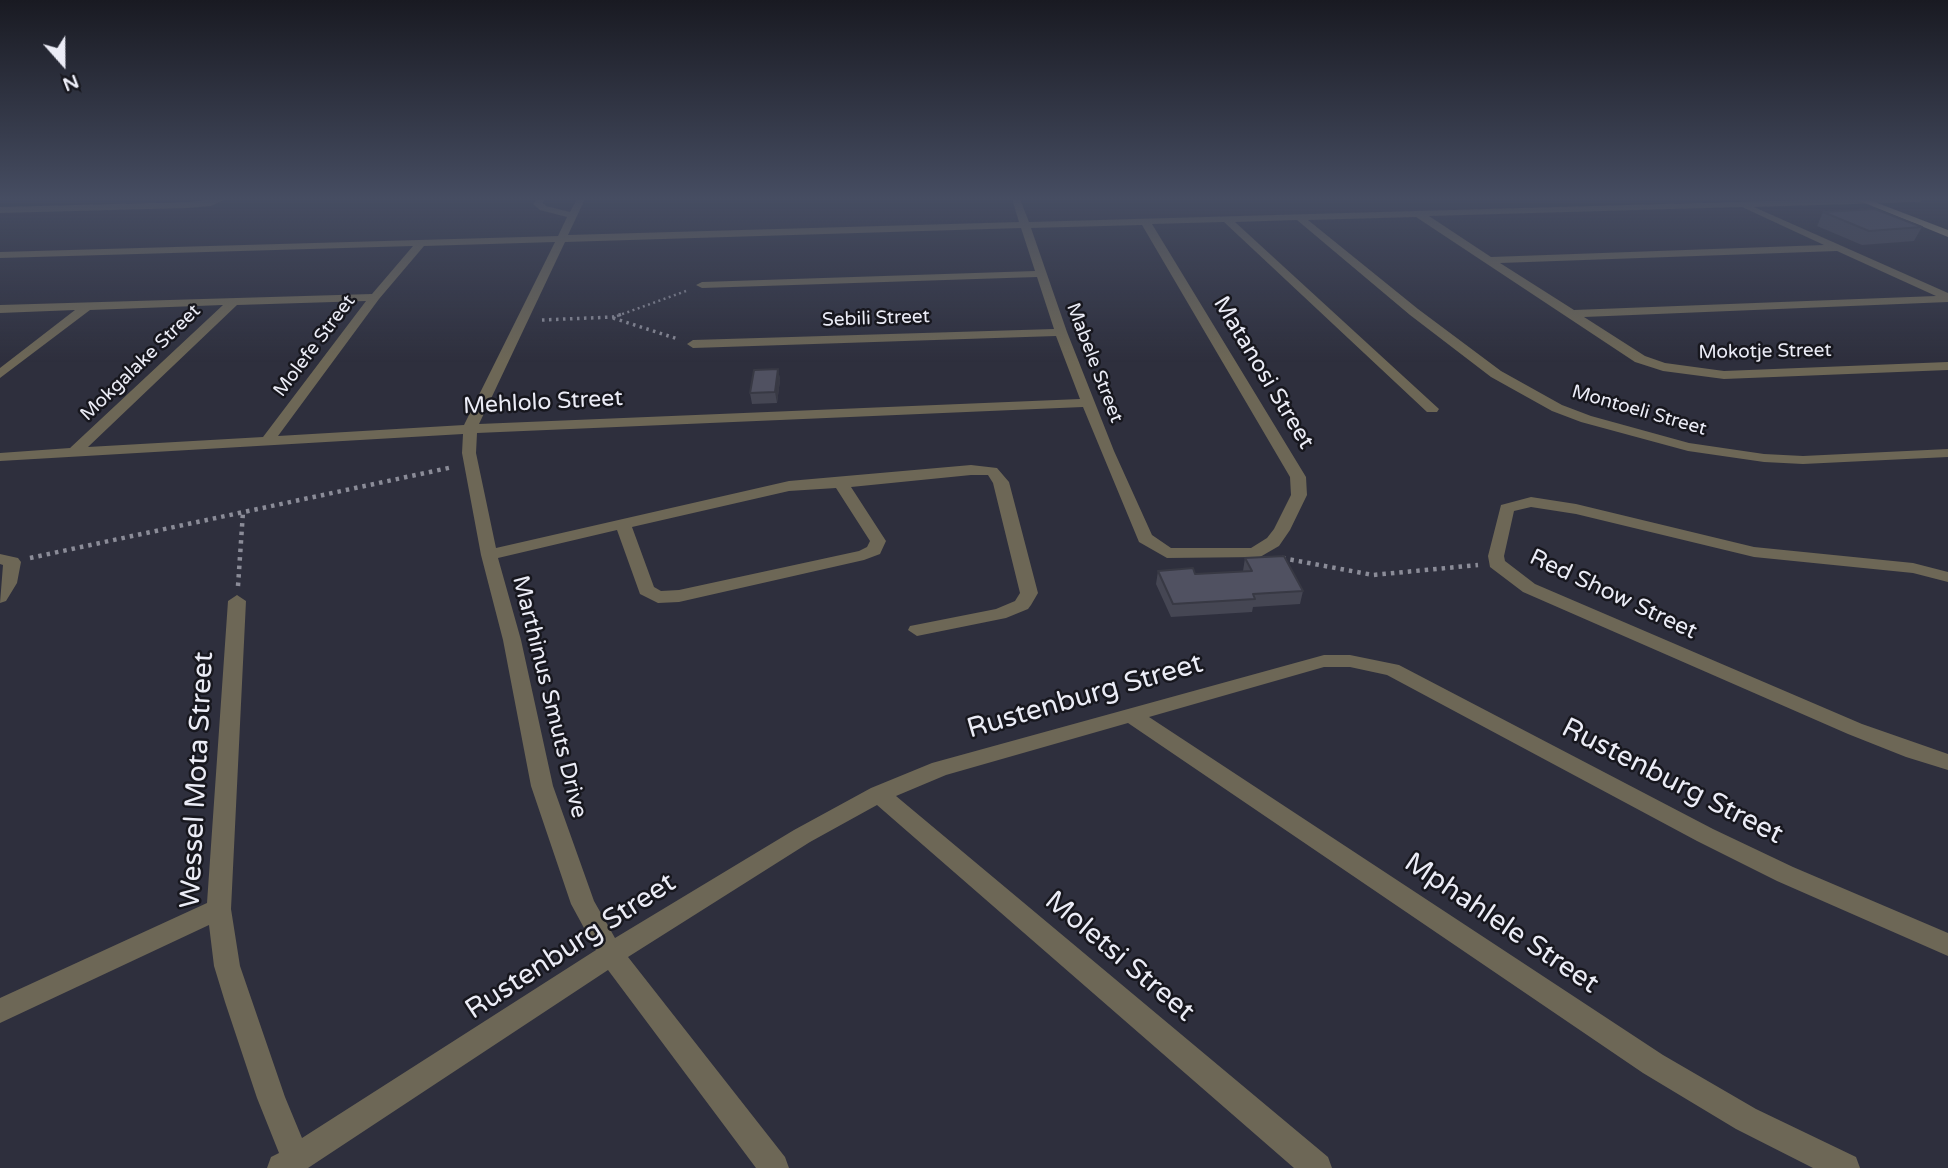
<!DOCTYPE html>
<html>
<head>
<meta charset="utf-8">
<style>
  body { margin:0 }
  #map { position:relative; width:1948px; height:1168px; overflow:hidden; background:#2e2f3d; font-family:"Varela Round",sans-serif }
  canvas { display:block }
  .north { position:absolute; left:28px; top:28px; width:70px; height:70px; -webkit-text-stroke:5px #17171e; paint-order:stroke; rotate:159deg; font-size:19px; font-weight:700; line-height:28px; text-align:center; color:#ebecf6 }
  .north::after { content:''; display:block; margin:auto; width:24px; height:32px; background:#ebecf6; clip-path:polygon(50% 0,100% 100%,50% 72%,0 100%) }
</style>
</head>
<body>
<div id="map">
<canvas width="1948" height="1168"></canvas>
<div class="north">N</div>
</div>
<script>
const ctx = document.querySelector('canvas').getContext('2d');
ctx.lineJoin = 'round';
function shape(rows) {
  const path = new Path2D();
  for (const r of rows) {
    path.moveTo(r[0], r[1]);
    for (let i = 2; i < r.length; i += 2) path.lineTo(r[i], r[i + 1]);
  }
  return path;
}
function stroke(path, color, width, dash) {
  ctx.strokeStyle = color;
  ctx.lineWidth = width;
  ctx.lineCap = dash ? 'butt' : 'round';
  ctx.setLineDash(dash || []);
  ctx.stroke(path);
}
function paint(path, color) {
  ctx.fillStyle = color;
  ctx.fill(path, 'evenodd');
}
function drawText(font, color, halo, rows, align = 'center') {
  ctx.font = font + ' "Varela Round",sans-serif';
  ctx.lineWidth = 5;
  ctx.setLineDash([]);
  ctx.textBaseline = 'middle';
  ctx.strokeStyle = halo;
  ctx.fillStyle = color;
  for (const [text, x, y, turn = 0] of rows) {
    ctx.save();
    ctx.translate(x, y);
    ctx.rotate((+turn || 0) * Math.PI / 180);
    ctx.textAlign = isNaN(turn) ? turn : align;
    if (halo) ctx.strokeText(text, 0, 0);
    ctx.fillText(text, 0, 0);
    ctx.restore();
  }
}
stroke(shape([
  [617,316,686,291]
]), '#8b8c98', 2.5, [2, 3.5]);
stroke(shape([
  [613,318,678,339],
  [542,320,613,317,622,314]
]), '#8b8c98', 3.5, [2.5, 4.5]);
stroke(shape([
  [30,558,453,467],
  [1282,558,1373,575,1478,565],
  [238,586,243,512]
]), '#8b8c98', 4.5, [3.5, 5]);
paint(shape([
  [214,199,226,199,211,206,188,208,0,213,0,207,188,202,214,199],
  [537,199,545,199,543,203,546,206,570,212,577,199,585,199,568,235,1019,222,1012,199,1020,199,1029,222,1838,199,1924,199,1920,202,1754,207,1948,293,1948,302,1584,317,1645,356,1665,363,1724,371,1948,362,1948,370,1724,379,1663,371,1635,362,1416,217,1308,220,1418,309,1501,371,1562,405,1591,416,1689,443,1764,454,1803,456,1948,449,1948,457,1803,464,1764,462,1688,451,1581,422,1552,411,1491,377,1410,315,1297,220,1235,222,1439,409,1437,412,1427,412,1224,222,1152,224,1306,477,1307,495,1290,530,1279,546,1260,557,1167,558,1139,542,1083,407,477,433,476,453,496,548,789,481,971,465,997,468,1009,482,1038,593,1031,605,1028,609,1006,618,917,636,908,630,910,626,996,609,1015,601,1020,593,993,483,988,475,971,475,851,487,886,541,880,554,864,560,679,602,658,603,640,594,617,530,498,558,521,640,553,786,594,901,615,938,794,830,871,788,932,763,1324,655,1350,655,1399,665,1713,829,1793,867,1948,933,1948,956,1777,881,1697,841,1387,675,1350,667,1324,667,1149,717,1663,1055,1756,1109,1856,1157,1860,1168,1813,1168,1736,1129,1643,1073,1128,723,946,775,896,796,1328,1157,1332,1168,1294,1168,877,805,810,842,628,957,785,1157,789,1168,756,1168,608,970,308,1168,267,1168,271,1157,279,1153,257,1098,225,1002,214,966,209,925,0,1023,0,998,207,903,228,601,237,595,246,601,231,909,240,966,285,1097,302,1138,596,950,571,904,531,786,503,640,481,555,462,453,463,434,0,461,0,453,70,448,223,305,90,310,0,378,0,368,75,310,0,313,0,305,372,294,413,246,0,258,0,252,558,236,567,217,540,210,533,204,537,199],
  [1742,207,1824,245,1491,257,1429,216,1742,207],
  [1142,225,1290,477,1291,495,1274,529,1267,538,1251,548,1171,548,1152,535,1114,451,1067,332,1031,228,1142,225],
  [1021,228,1035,271,702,282,696,285,702,288,1037,277,1054,329,693,340,687,344,693,348,1056,336,1080,399,479,424,565,242,1021,228],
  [555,242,464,425,278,436,379,299,424,246,555,242],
  [1837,251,1936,296,1574,310,1500,263,1837,251],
  [366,301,263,437,88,447,237,305,366,301],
  [836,488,870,541,867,547,859,551,679,590,661,591,654,587,632,527,789,491,836,488],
  [1531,497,1576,504,1754,547,1913,563,1948,572,1948,582,1913,573,1754,557,1576,514,1531,507,1514,511,1504,556,1505,561,1535,584,1862,724,1948,754,1948,770,1906,757,1848,734,1523,592,1490,567,1488,556,1501,505,1531,497],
  [0,554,18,558,21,562,17,583,6,601,0,603,3,565,0,564,0,554]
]), '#6d6756');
paint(shape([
  [1855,199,1867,199,1948,230,1948,237,1855,199]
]), '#a99c7a');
paint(shape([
  [1823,212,1922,227,1914,241,1862,245,1817,226],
  [778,369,780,380,777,403,752,404,750,393],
  [1245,558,1303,591,1300,604,1253,607,1252,612,1171,617,1156,584,1158,571,1195,574,1243,571]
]), '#454653');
paint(shape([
  [778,369,780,380,777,403,775,392]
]), '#383944');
const building = shape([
  [1875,209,1922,227,1869,231,1823,212,1875,209],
  [778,369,775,392,750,393,754,370,778,369],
  [1284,556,1303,591,1253,594,1255,599,1173,604,1158,571,1193,568,1195,574,1252,571,1245,558,1284,556]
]);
paint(building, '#505161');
stroke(building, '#383944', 2);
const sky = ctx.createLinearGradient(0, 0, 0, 362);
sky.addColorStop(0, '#191a22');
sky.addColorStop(0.55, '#464d62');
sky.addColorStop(1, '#464d6200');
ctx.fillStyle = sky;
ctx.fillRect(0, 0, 1948, 362);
drawText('19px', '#ebecf6', '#17171e', [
  ["Sebili Street",876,319,-2],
  ["Molefe Street",315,346,-53],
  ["Mokotje Street",1765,352,-1],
  ["Mokgalake Street",141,363,-44],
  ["Mabele Street",1094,363,69],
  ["Montoeli Street",1639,411,16]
]);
drawText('23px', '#ebecf6', '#17171e', [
  ["Matanosi Street",1263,373,59],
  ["Mehlolo Street",543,403,-3],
  ["Red Show Street",1613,595,25],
  ["Marthinus Smuts Drive",549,697,76]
]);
drawText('28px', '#ebecf6', '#17171e', [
  ["Rustenburg Street",1085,697,-16],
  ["Wessel Mota Street",198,780,-87],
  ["Rustenburg Street",1672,782,27],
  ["Mphahlele Street",1501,924,34],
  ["Rustenburg Street",571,947,-33],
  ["Moletsi Street",1119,957,40]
]);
</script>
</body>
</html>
